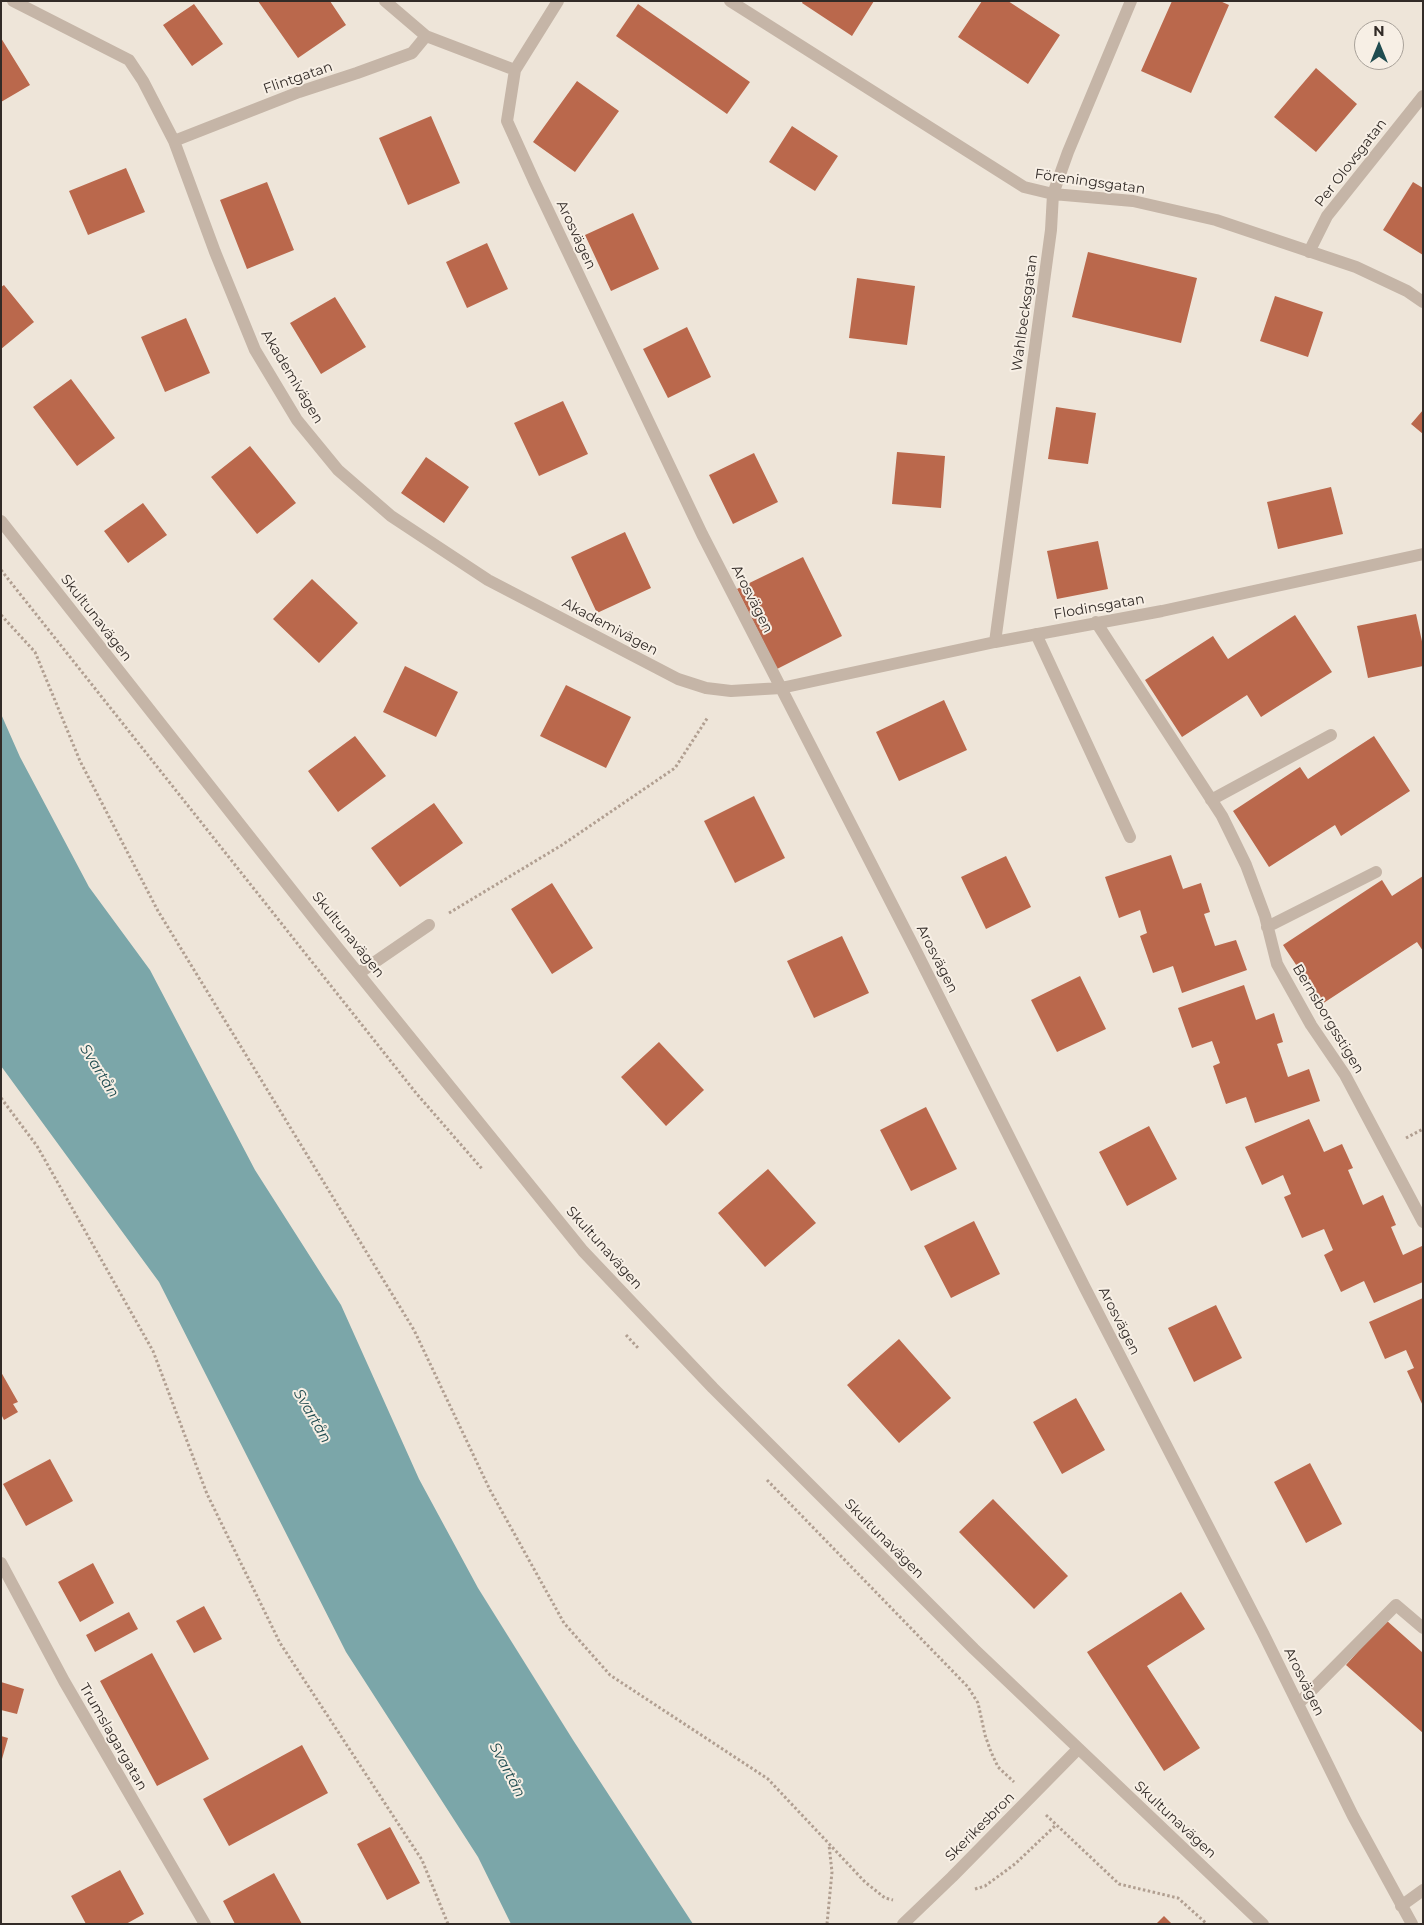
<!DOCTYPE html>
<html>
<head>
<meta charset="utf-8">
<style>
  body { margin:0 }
  #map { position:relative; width:1424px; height:1925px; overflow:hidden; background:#eee5d9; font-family:Montserrat,sans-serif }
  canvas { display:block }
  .frame { position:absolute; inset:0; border:2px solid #322b27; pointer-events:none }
  .north { position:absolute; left:1354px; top:20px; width:50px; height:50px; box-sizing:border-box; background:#f7efe5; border:1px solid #a8a199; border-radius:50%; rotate:0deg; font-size:14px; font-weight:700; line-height:20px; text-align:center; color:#322b27 }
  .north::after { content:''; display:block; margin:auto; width:18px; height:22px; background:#204c50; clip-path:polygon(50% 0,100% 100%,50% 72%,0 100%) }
</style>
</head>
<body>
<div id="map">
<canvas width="1424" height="1925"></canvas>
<div class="frame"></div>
<div class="north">N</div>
</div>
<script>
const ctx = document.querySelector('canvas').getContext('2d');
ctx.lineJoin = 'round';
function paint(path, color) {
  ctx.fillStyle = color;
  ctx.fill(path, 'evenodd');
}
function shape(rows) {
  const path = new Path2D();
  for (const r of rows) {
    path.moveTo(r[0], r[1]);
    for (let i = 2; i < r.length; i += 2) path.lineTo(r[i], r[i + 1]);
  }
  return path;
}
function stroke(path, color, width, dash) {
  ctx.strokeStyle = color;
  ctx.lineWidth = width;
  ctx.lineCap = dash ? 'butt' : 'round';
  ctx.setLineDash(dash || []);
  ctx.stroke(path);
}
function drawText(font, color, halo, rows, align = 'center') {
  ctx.font = font + ' Montserrat,sans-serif';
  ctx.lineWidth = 4;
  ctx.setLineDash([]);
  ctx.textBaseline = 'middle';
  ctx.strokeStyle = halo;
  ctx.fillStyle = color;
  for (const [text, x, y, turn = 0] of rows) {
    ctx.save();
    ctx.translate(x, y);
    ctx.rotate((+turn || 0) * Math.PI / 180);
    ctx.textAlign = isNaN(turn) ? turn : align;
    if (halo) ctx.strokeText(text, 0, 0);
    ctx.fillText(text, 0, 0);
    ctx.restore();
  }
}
paint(shape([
  [1,714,20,757,89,887,150,970,255,1170,341,1305,419,1479,478,1588,573,1740,693,1924,511,1924,478,1857,346,1652,159,1282,1,1066]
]), '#7ba6a9');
paint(shape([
  [258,1,330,1,346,25,298,58],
  [803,1,874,1,852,36,802,3],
  [982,1,1008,1,1060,35,1028,84,958,37],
  [1172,1,1220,1,1229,5,1191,93,1141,71],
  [194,4,223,44,192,66,163,25],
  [638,4,750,82,727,114,616,36],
  [1,38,30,85,1,102],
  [1316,68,1357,104,1316,152,1274,117],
  [577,81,619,111,575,172,533,142],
  [431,116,460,183,408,205,379,138],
  [792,126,838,156,815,191,769,162],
  [126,168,145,212,88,235,69,191],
  [267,182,294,250,247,269,220,200],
  [1413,182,1423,188,1423,255,1383,230],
  [633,213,659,269,611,291,585,235],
  [487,243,508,289,467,308,446,262],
  [1088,252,1197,278,1181,343,1072,317],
  [857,278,915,286,907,345,849,338],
  [4,285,34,322,1,349,1,287],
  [1275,296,1323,312,1308,357,1260,341],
  [335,297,366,347,321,374,290,323],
  [186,318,210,373,165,392,141,337],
  [687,327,711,377,668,398,643,349],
  [71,379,115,438,77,466,33,407],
  [563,401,588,454,539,476,514,423],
  [1056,407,1096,413,1088,464,1048,459],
  [1423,410,1423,434,1411,424],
  [250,446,296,503,257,534,211,477],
  [897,452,945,456,941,508,892,504],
  [754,453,778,502,733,524,709,475],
  [426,457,469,487,444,523,401,493],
  [1331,487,1343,534,1278,549,1267,502],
  [143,503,167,535,128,563,104,531],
  [625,532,651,588,597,613,571,557],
  [1098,541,1108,589,1057,599,1047,551],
  [803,557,842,636,777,669,737,589],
  [312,579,358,623,319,663,273,619],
  [1416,614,1423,646,1423,666,1368,678,1357,626],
  [1295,615,1332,672,1261,717,1247,695,1182,737,1145,680,1213,636,1228,659],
  [405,666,458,692,436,737,383,712],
  [566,685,631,717,606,768,540,736],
  [944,700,967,750,899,781,876,732],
  [355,736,386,776,338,812,308,771],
  [1374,736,1410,791,1341,836,1335,825,1269,867,1233,811,1300,767,1308,779],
  [754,796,785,858,735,883,704,821],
  [434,803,463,843,400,887,371,848],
  [1171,855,1183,889,1201,883,1210,912,1204,914,1215,946,1236,940,1247,970,1182,993,1173,966,1153,973,1140,936,1147,933,1140,910,1119,918,1105,877],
  [1006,856,1031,907,986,929,961,877],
  [1423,876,1423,951,1417,942,1322,1004,1283,945,1382,880,1392,896],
  [552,883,593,948,552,974,511,909],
  [842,936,869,993,814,1018,787,961],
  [1080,976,1106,1029,1057,1052,1031,1000],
  [1244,985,1256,1020,1274,1013,1283,1042,1277,1044,1288,1077,1309,1069,1320,1101,1255,1123,1246,1097,1226,1104,1213,1066,1220,1063,1212,1041,1192,1048,1178,1008],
  [659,1042,704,1090,666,1126,621,1077],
  [926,1107,957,1169,911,1191,880,1130],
  [1309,1119,1324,1152,1342,1144,1353,1168,1348,1170,1363,1205,1383,1195,1396,1225,1391,1227,1403,1255,1422,1246,1423,1282,1374,1303,1364,1281,1341,1292,1324,1255,1333,1250,1324,1229,1302,1238,1284,1197,1291,1194,1283,1175,1262,1185,1245,1147],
  [1149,1126,1177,1179,1127,1206,1099,1152],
  [768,1169,816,1223,765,1267,718,1213],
  [974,1221,1000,1274,951,1298,924,1246],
  [1423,1298,1423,1406,1407,1371,1414,1368,1406,1350,1385,1359,1369,1322],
  [1216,1305,1242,1358,1194,1382,1168,1328],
  [899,1339,951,1398,899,1443,847,1385],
  [1,1372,18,1402,13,1404,18,1412,4,1420,1,1414],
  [1076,1398,1105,1450,1062,1474,1033,1422],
  [50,1459,73,1501,26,1526,3,1484],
  [1310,1463,1342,1524,1306,1543,1274,1482],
  [993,1499,1068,1576,1034,1609,959,1532],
  [93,1563,114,1603,80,1622,58,1582],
  [1181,1592,1205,1629,1147,1666,1200,1748,1164,1771,1087,1652],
  [204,1606,222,1639,194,1653,176,1621],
  [129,1612,138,1629,95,1652,86,1635],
  [1386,1620,1423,1653,1423,1733,1346,1665],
  [152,1653,209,1759,157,1786,100,1681],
  [1,1682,24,1689,17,1714,1,1710],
  [1,1736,8,1738,2,1759,1,1758],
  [302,1745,328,1793,229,1846,203,1799],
  [390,1827,420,1883,387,1900,357,1844],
  [120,1870,144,1914,126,1924,86,1924,71,1896],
  [274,1873,302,1924,235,1924,223,1901],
  [1164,1916,1172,1924,1156,1924]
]), '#ba684c');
stroke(shape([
  [1,570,416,1093,483,1170],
  [1,615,35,652,80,761,158,911,414,1330,490,1490,564,1623,610,1675,768,1779,865,1882,885,1898,893,1900],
  [449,913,562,845,675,768,708,717],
  [1,1098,37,1146,153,1351,207,1494,280,1643,422,1860,448,1924],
  [1406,1138,1423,1129],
  [626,1335,639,1349],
  [767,1480,968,1687,978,1703,985,1735,991,1752,998,1767,1014,1782],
  [1046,1815,1119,1884,1178,1898,1207,1924],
  [975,1889,985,1886,1015,1864,1056,1825],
  [827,1924,832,1872,829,1845]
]), '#b19f91', 3, [2.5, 2.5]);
stroke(shape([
  [13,1,129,60,143,81,174,141,215,252,255,350,297,420,338,470,391,516,488,580,678,679,706,688,731,691,781,688,995,642,1162,611,1423,554],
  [385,1,426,36,515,70],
  [558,1,515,70,507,121,535,183,702,534,917,953,1085,1288,1263,1633,1353,1816,1412,1924],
  [730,1,1024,187,1053,194,1133,201,1216,220,1356,267,1407,291,1423,302],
  [174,141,299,92,357,73,412,53,426,36],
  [1309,252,1327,216,1423,96],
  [1,521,320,926,583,1251,713,1388,974,1649,1263,1924],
  [1096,622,1222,816,1246,865,1265,916,1277,964,1311,1025,1345,1075,1423,1222],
  [1036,634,1130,837],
  [995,642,1051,230,1053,194,1068,152,1131,1],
  [1211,800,1331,735],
  [1267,927,1376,872],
  [359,973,429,925],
  [1,1563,64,1681,205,1924],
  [1298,1704,1396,1605,1423,1628],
  [1401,1906,1423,1890],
  [903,1924,952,1877,1078,1749]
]), '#c5b5a7', 12);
drawText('14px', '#322b27', '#f7efe5', [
  ["Flintgatan",298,78,-19],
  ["Per Olovsgatan",1351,163,-52],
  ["Föreningsgatan",1090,182,8],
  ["Arosvägen",576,235,65],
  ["Wahlbecksgatan",1025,313,-82],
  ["Akademivägen",292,377,59],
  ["Arosvägen",752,599,63],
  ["Flodinsgatan",1099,607,-10],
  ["Skultunavägen",96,618,52],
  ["Akademivägen",610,627,28],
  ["Skultunavägen",348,935,51],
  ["Arosvägen",937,959,63],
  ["Bernsborgsstigen",1328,1019,59],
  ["Skultunavägen",604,1248,48],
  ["Arosvägen",1119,1321,63],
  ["Skultunavägen",884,1539,45],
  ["Arosvägen",1304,1682,64],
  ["Trumslagargatan",113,1737,60],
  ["Skultunavägen",1175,1820,43],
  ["Skerikesbron",980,1827,-45]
]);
drawText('italic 15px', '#204c50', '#f7efe5', [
  ["Svartån",99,1071,58],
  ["Svartån",312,1416,60],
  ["Svartån",507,1770,62]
]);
</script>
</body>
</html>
